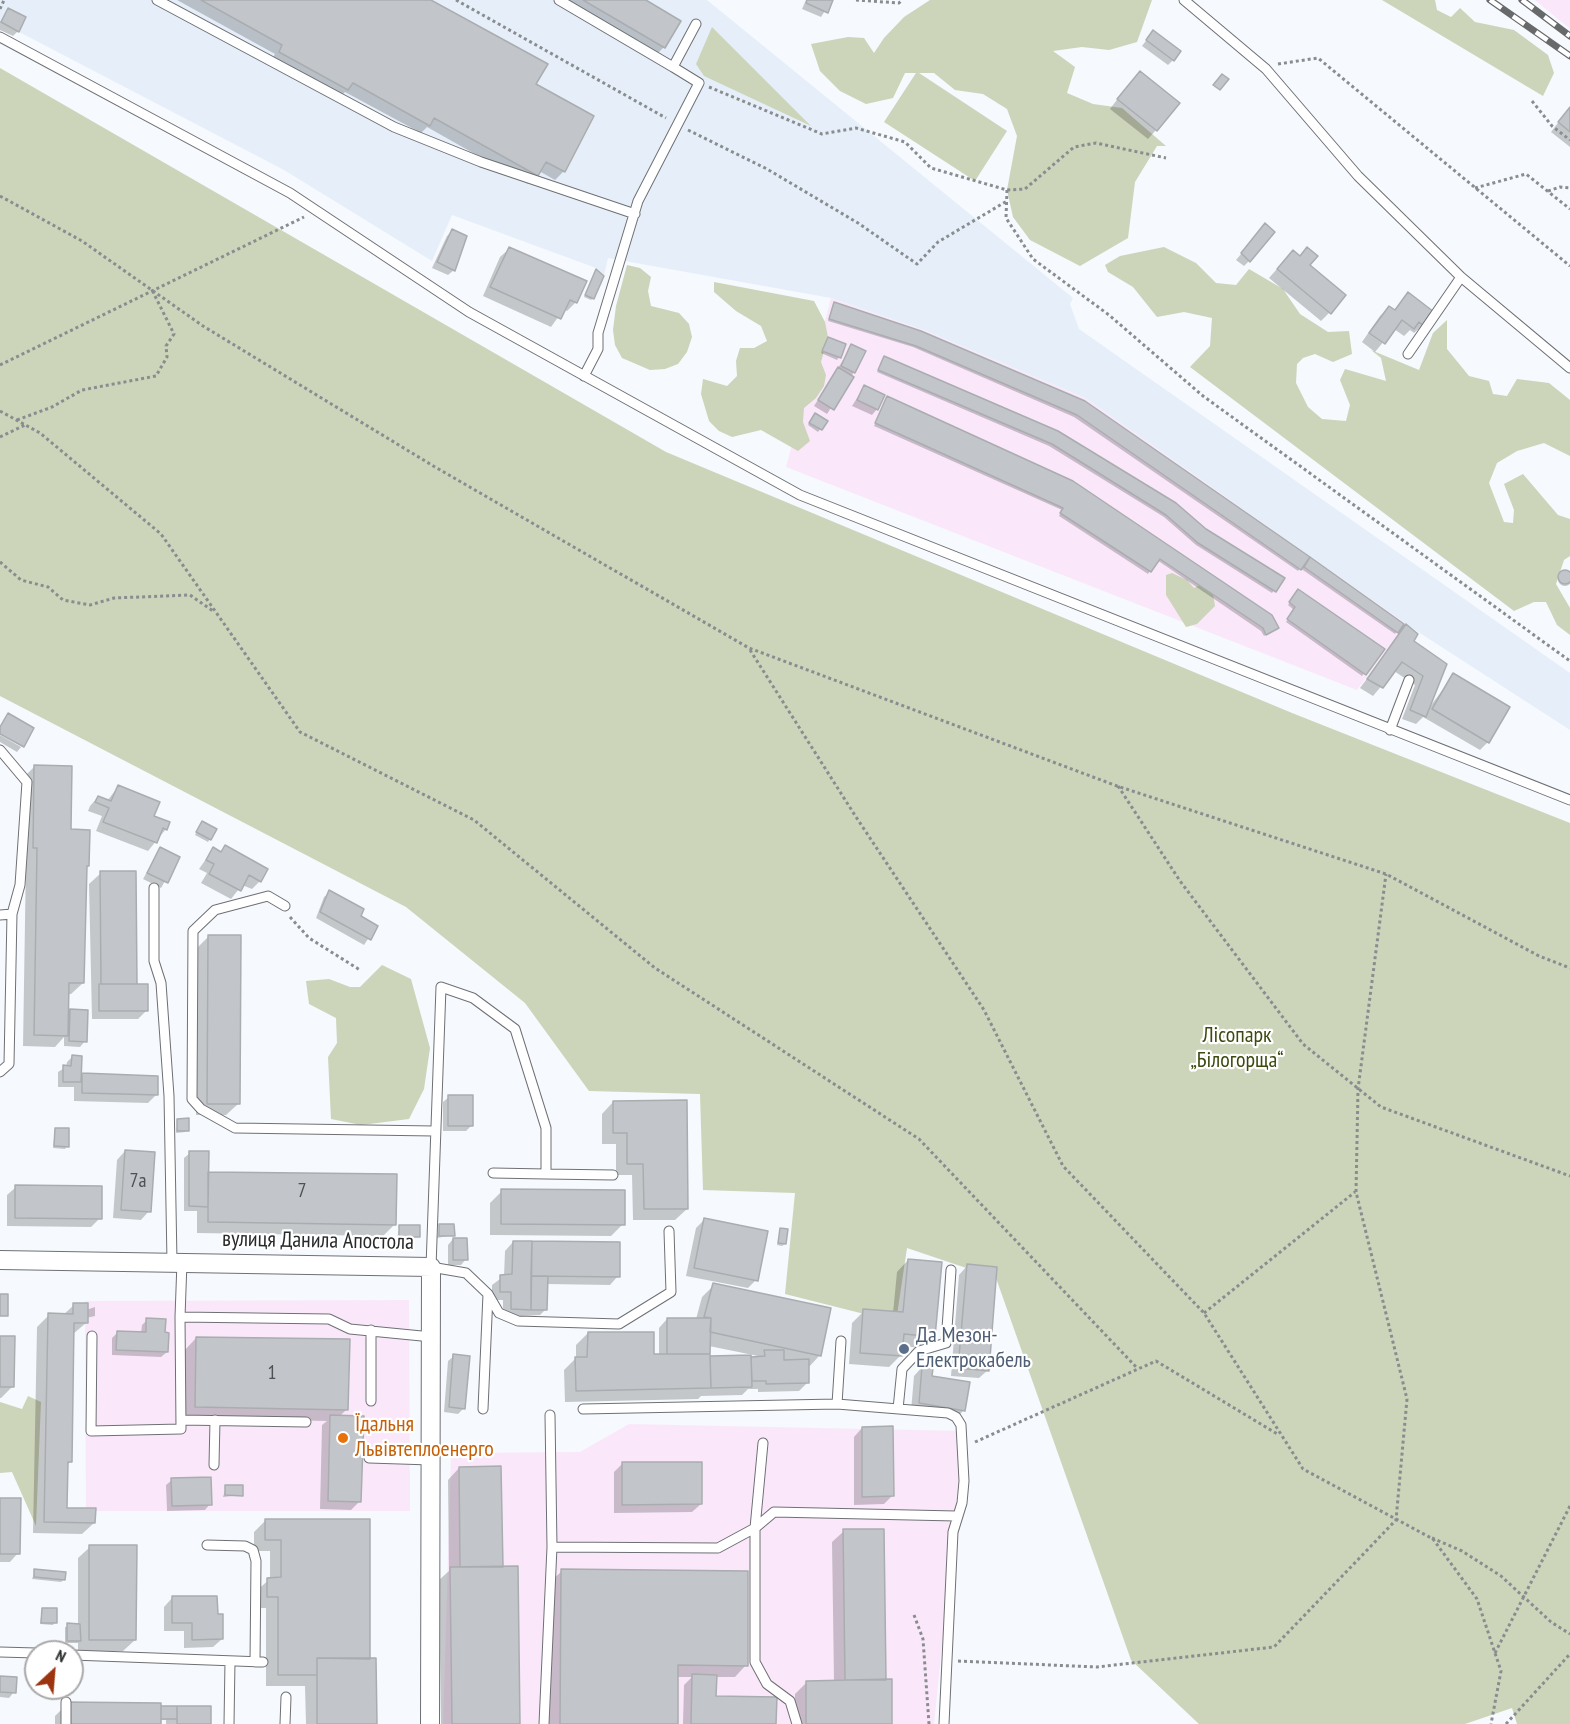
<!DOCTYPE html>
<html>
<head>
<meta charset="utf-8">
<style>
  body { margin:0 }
  #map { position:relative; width:1570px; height:1724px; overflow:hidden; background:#f6f9fd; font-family:"PT Sans Narrow",sans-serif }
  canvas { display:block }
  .north { position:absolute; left:24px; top:1640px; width:60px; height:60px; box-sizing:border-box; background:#fff; border:2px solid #a9a9aa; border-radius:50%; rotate:26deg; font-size:16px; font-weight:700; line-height:24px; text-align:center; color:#27292a }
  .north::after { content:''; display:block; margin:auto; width:21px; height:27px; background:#9b340f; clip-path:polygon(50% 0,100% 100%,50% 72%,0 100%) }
</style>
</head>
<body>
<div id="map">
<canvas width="1570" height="1724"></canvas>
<div class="north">N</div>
</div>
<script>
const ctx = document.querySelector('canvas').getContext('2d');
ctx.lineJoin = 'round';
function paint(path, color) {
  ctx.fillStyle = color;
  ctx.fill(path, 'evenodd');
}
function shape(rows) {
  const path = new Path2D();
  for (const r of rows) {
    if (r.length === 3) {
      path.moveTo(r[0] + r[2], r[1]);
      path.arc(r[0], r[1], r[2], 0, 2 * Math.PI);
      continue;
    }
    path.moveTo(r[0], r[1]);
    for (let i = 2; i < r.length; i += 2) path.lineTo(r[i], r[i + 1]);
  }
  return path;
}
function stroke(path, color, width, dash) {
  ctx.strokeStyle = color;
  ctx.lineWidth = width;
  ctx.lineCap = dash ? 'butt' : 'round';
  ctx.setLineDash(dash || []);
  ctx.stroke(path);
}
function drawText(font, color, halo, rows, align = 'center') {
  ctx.font = font + ' "PT Sans Narrow",sans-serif';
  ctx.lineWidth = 4.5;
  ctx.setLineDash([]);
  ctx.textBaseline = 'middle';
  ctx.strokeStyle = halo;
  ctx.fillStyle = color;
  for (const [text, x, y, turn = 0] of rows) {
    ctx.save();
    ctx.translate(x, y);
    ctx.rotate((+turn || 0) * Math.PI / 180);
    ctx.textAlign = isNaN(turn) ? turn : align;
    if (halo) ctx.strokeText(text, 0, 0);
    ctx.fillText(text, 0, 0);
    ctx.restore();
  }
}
paint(shape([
  [0,0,707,0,1073,298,1070,304,1079,329,1570,673,1570,730,1406,624,1085,398,926,331,831,298,608,258,604,276,596,268,452,215,432,261,284,170,0,22]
]), '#e6eff9');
paint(shape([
  [1535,0,1570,0,1570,29],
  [831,298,926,331,1085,398,1406,624,1357,690,786,467],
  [409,1300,410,1511,86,1511,85,1301],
  [629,1424,964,1431,934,1724,443,1724,451,1453,580,1452]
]), '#fae8fa');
paint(shape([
  [930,0,1152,0,1137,42,1109,50,1082,47,1053,51,1075,67,1067,93,1093,104,1122,108,1166,146,1157,146,1135,182,1128,238,1080,266,1030,240,1013,217,1007,190,1017,136,1007,109,983,94,955,90,934,73,919,73,1007,131,975,181,884,122,916,73,905,73,893,98,866,104,840,91,820,71,811,44,848,37,864,38,874,53,884,38,904,17],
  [1382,0,1435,0,1437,10,1451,17,1460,8,1475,22,1514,30,1548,55,1554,73,1543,96],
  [712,27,811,126,704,76,696,64],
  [0,68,666,452,1292,713,1570,823,1570,1724,1517,1724,1512,1708,1465,1724,1199,1724,1131,1660,996,1278,907,1248,896,1322,785,1294,795,1193,703,1190,700,1094,589,1091,525,1003,406,907,0,696],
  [1164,247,1196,263,1216,283,1236,285,1249,269,1283,289,1300,314,1328,332,1349,331,1352,354,1333,362,1315,354,1303,358,1297,364,1296,383,1308,407,1322,419,1346,421,1350,405,1340,380,1345,369,1386,381,1381,358,1371,350,1419,370,1433,333,1447,320,1447,349,1469,376,1489,381,1493,394,1507,396,1517,379,1549,383,1570,400,1570,456,1544,443,1517,451,1497,463,1489,483,1504,522,1513,523,1514,510,1504,484,1523,474,1558,515,1570,519,1570,556,1564,560,1556,584,1570,608,1570,635,1557,625,1546,602,1534,602,1514,611,1190,367,1210,346,1212,318,1184,312,1157,317,1133,287,1108,272,1105,265,1120,256],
  [627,265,640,268,651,277,648,291,651,306,679,313,689,324,692,337,687,352,678,364,665,369,650,370,622,358,615,345,613,330,616,306],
  [714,282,814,301,825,322,828,337,821,362,826,375,824,386,816,398,804,408,803,422,810,441,798,451,761,430,732,437,719,431,709,421,701,394,703,379,727,386,737,376,736,361,740,348,754,348,767,341,761,326,736,311,714,292],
  [1172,573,1187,580,1194,588,1202,584,1212,588,1215,606,1197,624,1186,627,1166,595,1166,575],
  [382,965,411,979,430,1048,424,1089,409,1119,361,1125,331,1119,328,1057,337,1043,336,1018,309,1004,306,981,329,979,350,987,360,987],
  [28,1396,41,1402,36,1526,12,1472,0,1473,0,1402,22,1409]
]), '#ccd4ba');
paint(shape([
  [177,0,428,0,534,84,564,171,555,180,539,171,528,184,427,127,421,133,345,92,339,98,271,61,275,54],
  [560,0,643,0,664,47,655,56],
  [806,0,832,0,821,17,802,9],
  [9,10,18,31,13,36,0,30,0,22],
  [1148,38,1173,60,1168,65,1142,46],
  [1131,81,1156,130,1148,139,1110,109],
  [1570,107,1570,147,1551,132],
  [452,231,454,270,448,275,432,268,447,236],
  [1260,231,1249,261,1244,266,1236,260],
  [509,249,576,302,567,311,564,309,551,327,483,296,500,257],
  [1299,257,1308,265,1329,313,1321,321,1269,278,1284,261],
  [596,271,593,298,591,300,584,297],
  [1408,294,1423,325,1414,333,1410,330,1404,336,1394,329,1375,352,1362,342,1380,316,1389,308,1394,311],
  [834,303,1085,402,1402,624,1395,634,1300,568,1298,571,1074,417,913,347,828,321],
  [828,339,839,357,837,360,821,353],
  [852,346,854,372,827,414,814,406],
  [884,358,1057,432,1282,579,1272,593,1196,545,1164,517,1049,446,877,372],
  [864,387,877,409,872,415,852,406],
  [888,398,1277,628,1264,636,1261,631,1157,560,1148,574,1059,516,1062,510,874,426],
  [815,415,826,421,818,432,808,425],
  [1565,579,7],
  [1296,593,1382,650,1362,676,1286,622,1294,610,1288,605],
  [1406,626,1412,642,1445,664,1425,713,1454,675,1488,742,1480,750,1423,717,1416,724,1402,719,1415,685,1394,671,1373,696,1360,688],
  [0,735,21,747,17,752,0,742],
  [35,766,88,865,85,868,83,983,71,994,67,994,67,1014,70,1011,85,1041,80,1047,64,1046,64,1037,55,1047,23,1046,26,859,23,778],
  [118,787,166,829,148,851,96,831,102,816,88,811,90,806,98,797,107,801],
  [200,825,215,830,208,842,195,835],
  [225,847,260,881,252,889,242,885,231,899,201,883,207,873,199,869,213,849,219,853],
  [160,849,178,858,161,888,143,879],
  [101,873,135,985,147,1010,138,1019,92,1019,89,884],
  [330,892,358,917,376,927,364,945,316,918,324,897],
  [208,937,238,1104,226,1115,196,1115,197,948],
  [72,1057,79,1079,83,1075,156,1095,148,1103,74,1101,74,1087,58,1087,58,1072,66,1067,67,1062],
  [449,1097,471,1126,466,1131,443,1131,443,1102],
  [613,1102,687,1209,675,1220,633,1220,632,1175,616,1175,616,1144,602,1144,602,1114],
  [178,1120,187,1130,185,1132,176,1133],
  [55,1129,67,1146,65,1149,53,1148],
  [125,1151,149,1211,141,1220,113,1218,117,1160],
  [190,1153,207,1173,395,1224,383,1236,197,1233,197,1211,184,1211,184,1158],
  [16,1187,100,1218,91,1227,7,1226,7,1195],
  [502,1191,623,1224,611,1236,490,1235,490,1203],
  [704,1220,756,1280,748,1288,686,1276,696,1228],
  [440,1225,453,1235,437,1238],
  [400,1226,419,1236,397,1238],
  [781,1230,785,1244,782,1246,777,1245],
  [453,1239,466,1259,461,1265,448,1265,448,1245],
  [513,1242,618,1276,610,1285,546,1284,546,1309,540,1315,503,1317,503,1300,492,1300,492,1285,504,1276,505,1251],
  [908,1260,934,1336,922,1348,901,1346,901,1355,889,1367,849,1364,852,1323,864,1311,893,1313,897,1272],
  [967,1266,988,1370,979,1378,951,1376,959,1275],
  [714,1285,820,1355,808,1368,808,1382,799,1391,758,1392,758,1389,748,1389,742,1395,701,1396,698,1399,565,1402,564,1370,576,1358,576,1345,588,1333,652,1356,659,1356,659,1328,667,1319,696,1319,702,1297],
  [709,1346,758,1356,758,1358,709,1357],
  [74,1305,86,1310,95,1307,95,1316,86,1318,86,1323,73,1334,70,1462,66,1466,65,1509,94,1523,82,1534,33,1533,37,1327,49,1315,63,1315],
  [147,1320,163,1334,167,1352,161,1357,112,1355,112,1338,118,1332,141,1333,142,1325],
  [0,1338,13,1386,1,1398,0,1398],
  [196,1338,347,1409,339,1417,360,1501,351,1510,320,1509,322,1425,327,1421,184,1418,185,1350],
  [454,1356,464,1408,458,1414,444,1412,448,1361],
  [922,1367,964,1410,955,1419,911,1411,914,1376],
  [862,1428,892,1496,884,1504,854,1505,854,1437],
  [622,1464,701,1504,692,1512,614,1513,614,1472],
  [459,1468,501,1568,518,1724,441,1724,439,1580,449,1571,448,1480],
  [172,1480,210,1504,205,1510,167,1511,166,1485],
  [226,1487,241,1495,223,1497],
  [0,1499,18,1553,10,1562,0,1562],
  [266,1520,368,1520,368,1660,375,1724,306,1724,305,1686,266,1686,266,1608,256,1608,256,1591,270,1579,270,1551,254,1551,254,1532],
  [844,1531,885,1681,891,1724,795,1724,795,1694,807,1682,834,1682,832,1542],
  [90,1547,135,1640,123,1651,78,1651,78,1643,65,1643,65,1627,78,1625,78,1558],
  [35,1571,64,1579,61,1582,32,1579],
  [562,1571,746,1665,735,1677,715,1677,715,1698,775,1724,683,1724,684,1685,692,1677,676,1677,676,1724,549,1724,550,1582],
  [172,1598,216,1616,222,1639,213,1647,184,1648,184,1631,164,1631,164,1607],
  [42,1610,55,1622,53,1625,40,1624],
  [0,1678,14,1692,9,1698,0,1697],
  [67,1704,159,1708,209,1724,166,1724,166,1720,159,1720,159,1724,55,1724,55,1716]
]), '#0003');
const building = shape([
  [201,0,431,0,548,64,536,84,594,116,565,172,546,162,538,176,434,118,430,126,353,83,348,90,279,52,282,45,201,0],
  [583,0,646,0,681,21,665,48,583,0],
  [807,0,833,0,828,13,806,3,807,0],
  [8,8,26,17,19,32,1,22,8,8],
  [1153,30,1181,51,1174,61,1146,40,1153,30],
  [1140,71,1180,103,1157,131,1117,99,1140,71],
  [1222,74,1229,79,1220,90,1213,85,1222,74],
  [1570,107,1570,132,1558,122,1570,107],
  [1265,223,1275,232,1250,262,1241,253,1265,223],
  [452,229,467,236,455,271,437,262,452,229],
  [509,247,587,281,577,303,570,300,561,319,490,287,509,247],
  [1307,247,1318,256,1310,265,1346,295,1331,314,1277,269,1293,250,1300,256,1307,247],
  [596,269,604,276,594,299,585,295,596,269],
  [1408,292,1434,312,1424,326,1419,322,1414,329,1402,320,1385,344,1369,333,1389,306,1395,310,1408,292],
  [834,302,921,331,1085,401,1310,557,1301,570,1077,415,916,346,829,319,834,302],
  [828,337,846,344,841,358,822,351,828,337],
  [851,344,866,351,855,373,841,366,851,344],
  [884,356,1058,431,1176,503,1206,529,1285,578,1276,592,1198,543,1166,515,1052,444,878,370,884,356],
  [838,367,854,377,834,410,818,400,838,367],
  [864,385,885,395,878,410,857,400,864,385],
  [887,396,1073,481,1272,615,1279,628,1266,635,1263,628,1160,559,1151,572,1060,513,1063,508,875,423,887,396],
  [815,413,828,421,822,430,809,423,815,413],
  [1310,557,1404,624,1398,633,1304,567,1310,557],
  [1565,577,7],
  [1298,589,1385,649,1366,675,1287,619,1295,607,1289,602,1298,589],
  [1406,624,1418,634,1414,641,1447,664,1426,717,1410,710,1423,676,1402,662,1383,688,1367,679,1406,624],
  [1453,673,1510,707,1489,743,1432,709,1453,673],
  [8,713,34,728,24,747,0,734,0,727,8,713],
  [34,765,72,766,71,829,90,830,89,866,87,866,84,983,69,983,68,1036,34,1035,37,848,33,848,34,765],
  [118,785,160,802,154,816,170,822,167,830,163,828,157,843,103,822,109,808,95,802,98,796,111,801,118,785],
  [202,821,217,829,211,840,196,832,202,821],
  [225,845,268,869,261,882,249,875,241,891,209,874,214,864,206,860,213,847,221,852,225,845],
  [160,847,180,857,168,883,147,873,160,847],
  [100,871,136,871,137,984,101,984,100,871],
  [329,890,364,909,361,916,378,926,371,940,320,912,329,890],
  [208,935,241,935,240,1104,207,1104,208,935],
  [99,984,148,984,148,1011,99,1011,99,984],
  [70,1009,88,1010,87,1042,69,1041,70,1009],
  [72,1055,82,1056,81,1082,63,1082,63,1065,71,1066,72,1055],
  [82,1073,158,1076,158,1095,82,1093,82,1073],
  [448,1095,473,1095,473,1126,448,1126,448,1095],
  [687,1100,688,1209,644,1209,643,1164,627,1164,627,1133,613,1133,613,1101,687,1100],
  [189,1118,189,1131,177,1131,177,1119,189,1118],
  [55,1128,69,1128,69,1147,54,1146,55,1128],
  [125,1150,155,1152,151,1212,121,1210,125,1150],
  [189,1151,209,1151,208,1207,189,1206,189,1151],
  [208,1172,397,1174,396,1225,208,1222,208,1172],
  [15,1185,102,1186,102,1219,15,1218,15,1185],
  [501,1189,625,1190,625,1225,501,1224,501,1189],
  [704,1218,768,1231,758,1281,694,1268,704,1218],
  [439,1224,454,1224,455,1236,439,1236,439,1224],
  [399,1225,420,1225,420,1237,399,1237,399,1225],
  [780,1228,788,1229,786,1244,778,1243,780,1228],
  [453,1238,467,1238,468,1260,453,1260,453,1238],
  [513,1241,532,1241,531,1310,511,1309,511,1292,500,1292,500,1275,512,1274,513,1241],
  [532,1241,620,1242,620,1277,531,1276,532,1241],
  [908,1259,942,1262,935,1337,904,1334,902,1356,860,1353,863,1309,903,1312,908,1259],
  [967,1264,997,1267,989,1371,958,1368,967,1264],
  [531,1276,548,1276,547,1310,531,1310,531,1276],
  [713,1283,831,1308,821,1356,710,1332,711,1318,704,1317,713,1283],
  [0,1294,8,1294,8,1316,0,1316,0,1294],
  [73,1303,88,1303,88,1323,74,1323,72,1462,68,1462,67,1508,96,1508,95,1523,44,1522,48,1313,73,1314,73,1303],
  [146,1318,166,1319,165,1332,169,1333,168,1352,116,1350,117,1331,146,1332,146,1318],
  [667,1318,711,1318,710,1354,667,1354,667,1318],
  [588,1332,654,1332,654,1354,710,1354,711,1388,576,1391,575,1357,587,1357,588,1332],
  [0,1336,15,1336,14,1387,0,1387,0,1336],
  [196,1337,350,1339,348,1410,195,1407,196,1337],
  [764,1350,784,1350,784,1360,809,1359,809,1383,766,1384,766,1381,752,1381,751,1357,765,1356,764,1350],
  [453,1354,470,1356,465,1409,449,1407,453,1354],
  [751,1355,752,1387,711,1388,710,1356,751,1355],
  [922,1366,933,1368,932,1376,970,1382,965,1411,919,1403,922,1366],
  [330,1415,364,1416,361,1502,328,1501,330,1415],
  [893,1426,894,1496,862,1497,862,1427,893,1426],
  [622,1462,702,1462,702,1504,622,1505,622,1462],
  [501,1466,503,1567,460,1567,459,1467,501,1466],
  [211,1477,212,1505,172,1506,171,1478,211,1477],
  [225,1485,243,1485,243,1496,225,1495,225,1485],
  [0,1498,21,1498,20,1554,0,1554,0,1498],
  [265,1519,370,1519,370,1659,317,1658,317,1675,278,1675,278,1597,267,1597,267,1578,281,1577,281,1540,265,1540,265,1519],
  [843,1529,884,1529,886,1680,845,1680,843,1529],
  [89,1545,137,1545,136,1640,89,1640,89,1545],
  [518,1566,520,1724,452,1724,450,1567,518,1566],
  [34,1569,66,1572,65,1580,34,1577,34,1569],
  [561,1569,748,1571,748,1666,678,1665,678,1724,560,1724,561,1569],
  [172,1596,217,1596,218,1614,223,1614,223,1639,192,1640,192,1623,172,1623,172,1596],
  [42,1608,57,1608,57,1623,41,1623,42,1608],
  [67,1623,80,1624,81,1641,67,1641,67,1623],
  [317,1658,376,1658,377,1724,317,1724,317,1658],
  [692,1674,717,1675,716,1696,777,1697,776,1724,691,1724,692,1674],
  [0,1676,17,1677,16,1693,0,1692,0,1676],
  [892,1679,892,1724,806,1724,806,1681,892,1679],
  [66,1702,161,1703,161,1724,66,1724,66,1702],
  [161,1706,177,1706,177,1719,161,1719,161,1706],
  [177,1706,211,1706,211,1724,177,1724,177,1706]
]);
paint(building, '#c2c5c9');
stroke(building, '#aaadb0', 1.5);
const lane = shape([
  [157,0,394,127,481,162,635,214],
  [559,0,673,67],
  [1184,0,1266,69,1358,176,1461,277,1570,368],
  [0,37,290,193,469,312,800,495,1570,800],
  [1408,354,1461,277],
  [584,376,598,349,598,333,638,201,699,83,673,67,696,24],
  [1390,730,1409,680],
  [0,750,27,782,20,885,12,914,0,915],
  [154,888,154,961,161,983,169,1096,172,1262],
  [285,906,268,896,215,910,193,931,192,1099,201,1109,235,1128,434,1131],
  [0,1072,9,1064,12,914],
  [493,1173,546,1174,546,1128,515,1029,473,998,441,987,431,1267,466,1273,488,1294,499,1313,518,1321,619,1324,671,1292,669,1231],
  [546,1174,613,1175],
  [180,1317,182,1262],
  [92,1336,91,1431,181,1429,180,1317,329,1319,350,1329,432,1337],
  [371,1401,371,1330],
  [837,1404,841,1341],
  [483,1409,488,1294],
  [583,1409,837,1404,948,1413,956,1417,961,1425,964,1481,962,1503,953,1532,944,1724],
  [898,1409,902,1369,919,1351,946,1343,951,1270],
  [550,1415,552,1547],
  [181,1420,306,1422],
  [763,1443,755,1528,755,1662,767,1684,790,1701,797,1724],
  [369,1458,431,1460],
  [214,1465,215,1420],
  [207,1545,245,1546,253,1550,256,1561,255,1662],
  [0,1652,36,1653],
  [72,1655,263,1662],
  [66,1724,66,1702],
  [229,1724,230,1661],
  [285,1724,286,1697],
  [544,1724,552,1547,718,1548,755,1528,774,1512,956,1516]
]);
const street = shape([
  [0,1260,431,1267,430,1724]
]);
stroke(lane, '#6e7074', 11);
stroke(street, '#6e7074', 20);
stroke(shape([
  [456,0,666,118],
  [856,0,899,3,902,0],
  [0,9,4,0],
  [1278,64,1318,58,1570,266],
  [709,87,822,134,856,128,905,142,931,168,1007,190,1025,189,1074,147,1096,143,1166,158],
  [1532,101,1552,126,1570,140],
  [688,130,767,169,858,223,917,264,938,242,1007,201],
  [1475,188,1526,174,1570,209],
  [1007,190,1006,218,1033,259,1109,315,1203,396,1570,661],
  [1548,191,1560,187,1570,188],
  [0,196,82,241,203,326,435,467,749,648,1117,786,1386,874,1539,956,1570,968],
  [0,365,304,217],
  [0,411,40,433,161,534,300,732,474,820,655,968,919,1139,1138,1369],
  [17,420,52,407,82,390,156,376,167,357,166,346,174,334,153,292],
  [0,437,25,425],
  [0,562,21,580,48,587,63,600,90,605,114,598,190,595,213,611],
  [750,650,856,817,984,1010,1063,1166,1204,1313,1303,1469,1433,1539,1477,1599,1501,1671,1491,1724],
  [1118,786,1180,881,1303,1044,1381,1107,1570,1176],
  [290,917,309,938,360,970],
  [1204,1313,1355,1192],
  [975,1442,1156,1361,1279,1435],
  [1432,1538,1462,1551,1501,1576,1551,1622,1570,1634],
  [914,1615,923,1639,929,1724],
  [1495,1653,1570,1506],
  [958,1661,1097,1667,1274,1647,1396,1520,1407,1399,1356,1192,1358,1089,1386,874],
  [1506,1724,1570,1654]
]), '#8a8d8f', 3, [3, 3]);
stroke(lane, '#fff', 9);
stroke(street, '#fff', 18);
const rail = shape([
  [1490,0,1570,56],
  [1522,0,1570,36]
]);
stroke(rail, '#67696b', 7);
stroke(rail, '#fff', 4.5, [14]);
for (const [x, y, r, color] of [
  [904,1349,6,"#5c6f8a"],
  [343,1438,6,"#e8710a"]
]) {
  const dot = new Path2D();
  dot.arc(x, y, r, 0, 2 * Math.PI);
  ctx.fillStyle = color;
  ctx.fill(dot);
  stroke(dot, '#fff', 2);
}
drawText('20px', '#4e5052', null, [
  ["7а",138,1181],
  ["7",302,1191],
  ["1",272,1373]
]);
drawText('22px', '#3c4a0f', '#fff', [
  ["Лісопарк",1237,1036],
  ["„Білогорща“",1237,1061]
]);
drawText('22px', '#27292a', '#fff', [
  ["вулиця Данила Апостола",318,1241,1]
]);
drawText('22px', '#4e5e75', '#fff', [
  ["Да Мезон-",916,1336],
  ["Електрокабель",916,1361]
], 'left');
drawText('22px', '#c56008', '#fff', [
  ["Їдальня",355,1425],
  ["Львівтеплоенерго",355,1450]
], 'left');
</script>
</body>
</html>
